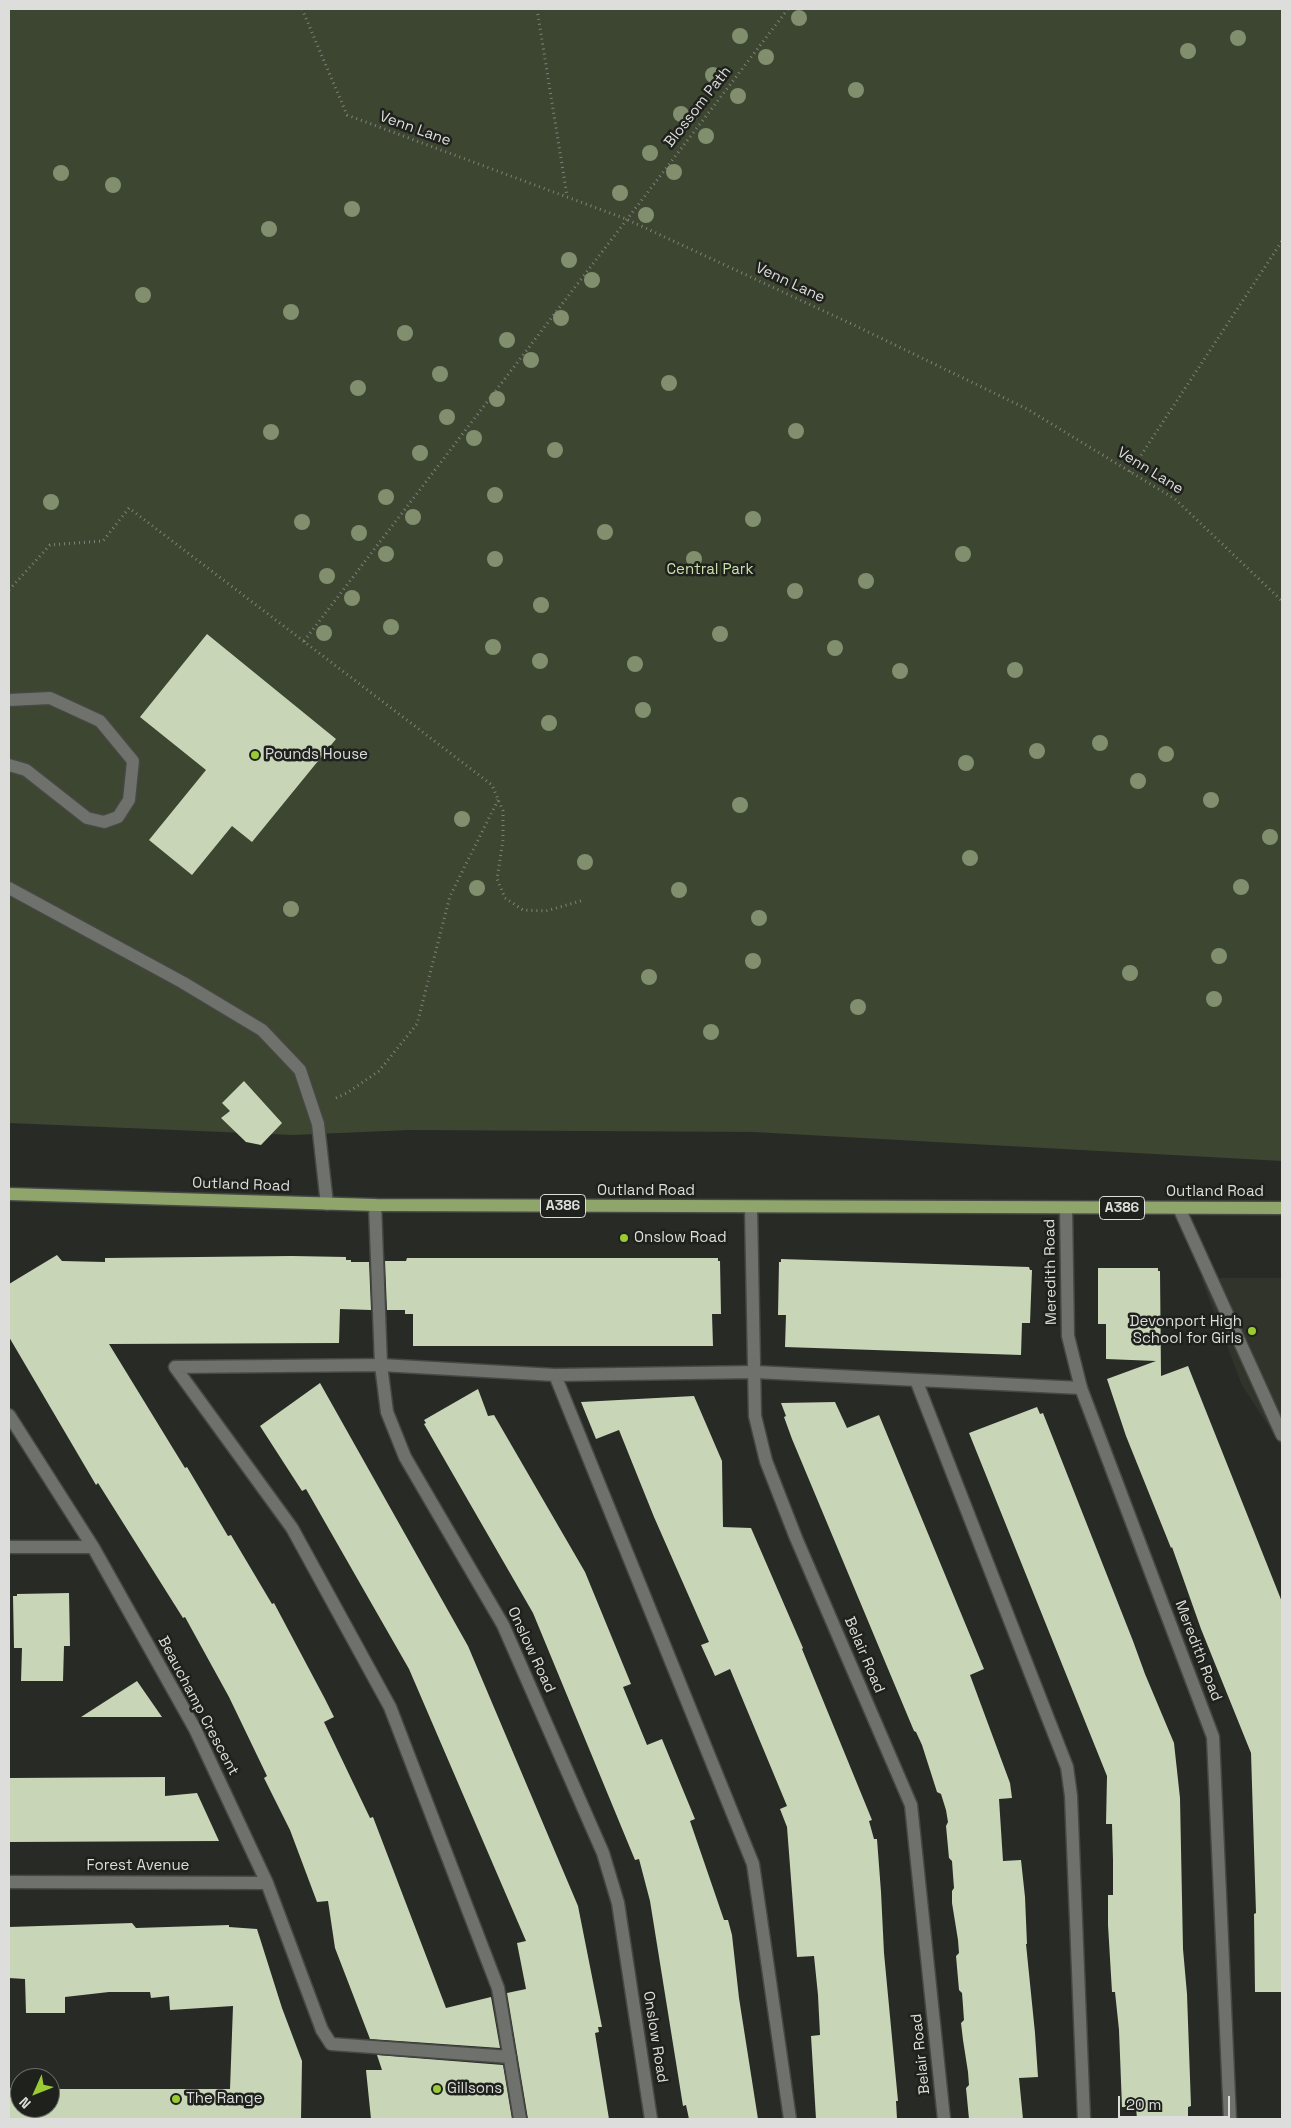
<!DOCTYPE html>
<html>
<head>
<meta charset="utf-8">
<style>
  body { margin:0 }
  #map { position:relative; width:1291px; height:2128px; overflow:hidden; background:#282a26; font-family:"Space Grotesk",sans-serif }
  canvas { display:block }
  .frame { position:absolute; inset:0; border:10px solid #dddedc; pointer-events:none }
  .north { position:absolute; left:10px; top:2068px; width:50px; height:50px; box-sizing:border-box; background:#1f211d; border:1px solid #6b6d69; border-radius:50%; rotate:226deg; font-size:14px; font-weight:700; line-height:20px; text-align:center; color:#dddedc }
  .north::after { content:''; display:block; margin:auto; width:18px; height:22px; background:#9acb34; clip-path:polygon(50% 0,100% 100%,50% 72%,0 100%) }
  .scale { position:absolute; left:1118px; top:2096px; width:112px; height:22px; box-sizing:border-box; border:2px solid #dddedc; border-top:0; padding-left:6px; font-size:15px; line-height:18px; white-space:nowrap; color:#dddedc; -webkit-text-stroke:4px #1f211d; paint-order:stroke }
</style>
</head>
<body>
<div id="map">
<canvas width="1291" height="2128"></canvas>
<div class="frame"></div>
<div class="north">N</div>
<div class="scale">20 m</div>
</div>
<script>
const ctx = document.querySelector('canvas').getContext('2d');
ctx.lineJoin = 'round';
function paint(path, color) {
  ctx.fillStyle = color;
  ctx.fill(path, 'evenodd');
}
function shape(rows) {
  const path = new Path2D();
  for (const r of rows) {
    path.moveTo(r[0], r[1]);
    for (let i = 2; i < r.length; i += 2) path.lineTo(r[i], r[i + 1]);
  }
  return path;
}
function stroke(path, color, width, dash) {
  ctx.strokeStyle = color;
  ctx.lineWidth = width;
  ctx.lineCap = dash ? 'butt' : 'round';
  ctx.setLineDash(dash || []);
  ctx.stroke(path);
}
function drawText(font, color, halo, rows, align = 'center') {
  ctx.font = font + ' "Space Grotesk",sans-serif';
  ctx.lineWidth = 5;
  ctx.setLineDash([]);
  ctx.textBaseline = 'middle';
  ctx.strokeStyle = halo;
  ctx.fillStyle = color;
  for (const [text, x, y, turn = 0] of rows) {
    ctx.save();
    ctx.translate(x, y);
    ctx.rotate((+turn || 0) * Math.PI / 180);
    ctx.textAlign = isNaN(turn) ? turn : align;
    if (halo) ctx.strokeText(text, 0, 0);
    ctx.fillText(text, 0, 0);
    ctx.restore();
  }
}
paint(shape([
  [1201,1278,1282,1278,1282,1447,1242,1385]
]), '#30342b');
paint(shape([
  [9,9,1282,9,1282,1161,753,1132,410,1130,293,1135,9,1123]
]), '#3d4631');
paint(shape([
  [207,634,336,739,252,842,232,826,192,875,149,840,206,770,140,717],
  [244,1081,282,1123,261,1145,246,1142,221,1118,230,1111,222,1103],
  [57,1255,62,1261,105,1262,105,1258,292,1256,346,1257,346,1260,351,1260,351,1262,369,1262,371,1310,340,1309,339,1343,109,1344,185,1468,187,1467,228,1536,231,1535,272,1604,274,1603,325,1699,334,1717,324,1722,370,1818,373,1817,446,2008,491,1997,500,2048,370,2039,335,1948,328,1901,317,1902,290,1830,264,1778,267,1776,229,1697,185,1617,183,1618,98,1483,96,1485,9,1337,9,1284],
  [407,1258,718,1258,718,1261,720,1261,721,1314,712,1314,713,1346,413,1346,413,1314,405,1314,405,1310,387,1310,385,1261,406,1261],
  [781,1259,1029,1267,1030,1270,1032,1270,1030,1323,1022,1323,1021,1355,785,1347,786,1315,778,1315,779,1262,781,1262],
  [1098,1268,1158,1268,1158,1271,1160,1271,1161,1376,1188,1366,1282,1602,1282,1992,1255,1992,1254,1914,1256,1913,1251,1753,1201,1629,1172,1547,1171,1548,1126,1436,1107,1379,1156,1361,1106,1359,1106,1324,1098,1324],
  [320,1383,468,1646,578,1906,602,2027,598,2027,599,2032,595,2033,609,2119,528,2119,507,1993,526,1989,517,1943,526,1941,409,1669,306,1489,302,1491,260,1426],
  [478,1389,488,1416,494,1415,585,1572,631,1684,623,1687,647,1745,662,1739,695,1819,690,1821,724,1920,728,1920,732,1935,739,1998,758,2119,689,2119,686,2105,683,2106,650,1901,639,1859,635,1860,533,1613,424,1424,426,1423,424,1420],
  [694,1396,722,1461,723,1527,751,1528,803,1648,802,1649,872,1820,869,1821,874,1839,877,1839,881,1892,884,1953,898,2101,896,2101,897,2119,816,2119,811,2036,820,2035,818,1995,814,1956,797,1957,787,1827,780,1809,787,1806,730,1669,715,1676,701,1645,709,1642,654,1517,619,1430,596,1439,581,1402],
  [835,1402,847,1428,879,1415,984,1669,970,1675,1010,1783,1012,1798,999,1799,1003,1861,1021,1860,1025,1897,1027,1944,1026,1944,1035,2033,1038,2077,1019,2078,1023,2119,969,2119,966,2088,969,2085,968,2072,963,2040,961,2023,964,2020,963,2006,962,1993,959,1990,956,1956,959,1953,958,1940,952,1903,952,1891,954,1888,953,1875,952,1861,949,1858,946,1826,948,1822,946,1810,941,1794,937,1792,922,1745,916,1732,914,1731,891,1676,792,1439,784,1417,786,1416,781,1403],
  [1037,1407,1040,1414,1043,1413,1133,1641,1145,1674,1174,1743,1180,1798,1183,1949,1187,1994,1191,2106,1188,2107,1188,2119,1137,2119,1136,2107,1122,2107,1119,2030,1115,1992,1112,1992,1108,1925,1108,1895,1113,1895,1113,1860,1112,1824,1106,1824,1107,1776,969,1433],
  [69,1593,70,1646,64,1646,63,1681,21,1681,22,1648,14,1648,13,1596,17,1596,17,1594],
  [137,1681,162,1717,81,1717],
  [165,1777,165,1796,197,1793,219,1841,9,1842,9,1778],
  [132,1923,136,1928,229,1925,229,1927,257,1929,282,2008,302,2061,301,2119,9,2119,9,2088,20,2088,20,2108,50,2108,50,2089,230,2089,233,2006,170,2010,169,1996,151,1998,150,1992,109,1992,65,1997,65,2013,26,2013,25,1979,9,1978,9,1927],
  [377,2055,503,2065,512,2119,371,2119,366,2070,382,2070]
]), '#c8d5b6');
const lane = shape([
  [9,700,50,698,100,721,133,761,129,800,118,817,104,822,87,818,26,770,9,765],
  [9,888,182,982,262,1030,300,1070,318,1124,327,1204],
  [1179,1208,1282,1435],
  [555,1375,753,1864,790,2119],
  [916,1380,1067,1767,1071,1796,1084,2119],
  [322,2030,331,2044,510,2057],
  [520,2119,498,1988,390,1707,292,1528,175,1367,381,1365,555,1375,755,1372,1081,1388]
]);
const street = shape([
  [375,1205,381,1365,387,1412,405,1457,503,1625,603,1853,618,1903,651,2119],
  [751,1208,755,1416,766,1461,796,1538,911,1805,944,2119],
  [1066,1208,1068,1336,1081,1388,1213,1737,1230,2119],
  [9,1415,93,1547,195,1729,267,1883,322,2030],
  [9,1547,93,1547],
  [9,1882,267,1883]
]);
const primary = shape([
  [9,1194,375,1205,1282,1208]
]);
stroke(lane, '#464844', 15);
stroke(street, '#464844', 15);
stroke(primary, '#464844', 15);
stroke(shape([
  [302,9,347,115,626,219,856,326,1027,409,1175,499,1282,601],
  [537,9,567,196],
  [1130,472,1282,241],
  [9,590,50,545,103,541,129,508,492,785,503,811,503,840,497,879,505,898,523,910,546,911,584,900],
  [304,641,788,9],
  [336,1098,347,1093,379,1071,417,1024,450,896,498,800]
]), '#80817e', 3, [1, 4]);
stroke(lane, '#6f716c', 12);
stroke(street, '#6f716c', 12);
stroke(primary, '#8fa56c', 12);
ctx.fillStyle = '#828f6f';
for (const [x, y] of [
  [799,18],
  [740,36],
  [1238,38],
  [1188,51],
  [766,57],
  [713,75],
  [856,90],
  [738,96],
  [681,114],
  [706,136],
  [650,153],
  [674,172],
  [61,173],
  [113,185],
  [620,193],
  [352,209],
  [646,215],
  [269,229],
  [569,260],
  [592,280],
  [143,295],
  [291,312],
  [561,318],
  [405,333],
  [507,340],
  [531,360],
  [440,374],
  [669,383],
  [358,388],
  [497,399],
  [447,417],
  [796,431],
  [271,432],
  [474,438],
  [555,450],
  [420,453],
  [495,495],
  [386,497],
  [51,502],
  [413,517],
  [753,519],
  [302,522],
  [605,532],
  [359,533],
  [386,554],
  [963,554],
  [495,559],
  [694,559],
  [327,576],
  [866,581],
  [795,591],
  [352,598],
  [541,605],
  [391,627],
  [324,633],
  [720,634],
  [493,647],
  [835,648],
  [540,661],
  [635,664],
  [1015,670],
  [900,671],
  [643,710],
  [549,723],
  [1100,743],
  [1037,751],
  [1166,754],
  [966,763],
  [1138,781],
  [1211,800],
  [740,805],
  [462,819],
  [1270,837],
  [970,858],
  [585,862],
  [1241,887],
  [477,888],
  [679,890],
  [291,909],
  [759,918],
  [1219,956],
  [753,961],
  [1130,973],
  [649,977],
  [1214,999],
  [858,1007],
  [711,1032]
]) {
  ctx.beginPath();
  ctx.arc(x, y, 8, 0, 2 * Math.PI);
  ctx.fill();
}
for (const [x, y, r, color] of [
  [255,755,5,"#9acb34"],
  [624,1238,5,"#9acb34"],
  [1252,1331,5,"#9acb34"],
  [437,2089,5,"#9acb34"],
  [176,2099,5,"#9acb34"]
]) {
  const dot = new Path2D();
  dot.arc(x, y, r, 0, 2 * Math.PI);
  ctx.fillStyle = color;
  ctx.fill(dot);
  stroke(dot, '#1f211d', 2);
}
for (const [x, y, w] of [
  [563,1206,45],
  [1122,1208,45]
]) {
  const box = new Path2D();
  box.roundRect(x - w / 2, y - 11.5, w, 23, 4);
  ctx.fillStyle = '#1f211d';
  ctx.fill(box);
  stroke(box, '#dddedc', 1);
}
drawText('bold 14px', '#dddedc', null, [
  ["A386",563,1206],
  ["A386",1122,1208]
]);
drawText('15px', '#dddedc', '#1f211d', [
  ["Blossom Path",698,107,-52],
  ["Venn Lane",415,129,20],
  ["Venn Lane",790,283,25],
  ["Venn Lane",1150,471,32],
  ["Outland Road",241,1185,2],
  ["Outland Road",646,1191],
  ["Outland Road",1215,1192],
  ["Meredith Road",1051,1272,-91],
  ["Onslow Road",531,1650,65],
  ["Meredith Road",1198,1651,69],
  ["Belair Road",864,1655,67],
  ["Beauchamp Crescent",198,1706,62],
  ["Forest Avenue",138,1866],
  ["Onslow Road",655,2037,81],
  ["Belair Road",921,2054,-96]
]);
drawText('15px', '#cbe1ab', '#1f211d', [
  ["Central Park",710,570]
]);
drawText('15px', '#dddedc', '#1f211d', [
  ["Pounds House",265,755],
  ["Onslow Road",634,1238],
  ["Devonport High",1242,1322,"right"],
  ["School for Girls",1242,1339,"right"],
  ["Gillsons",447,2089],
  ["The Range",186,2099]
], 'left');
</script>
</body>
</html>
